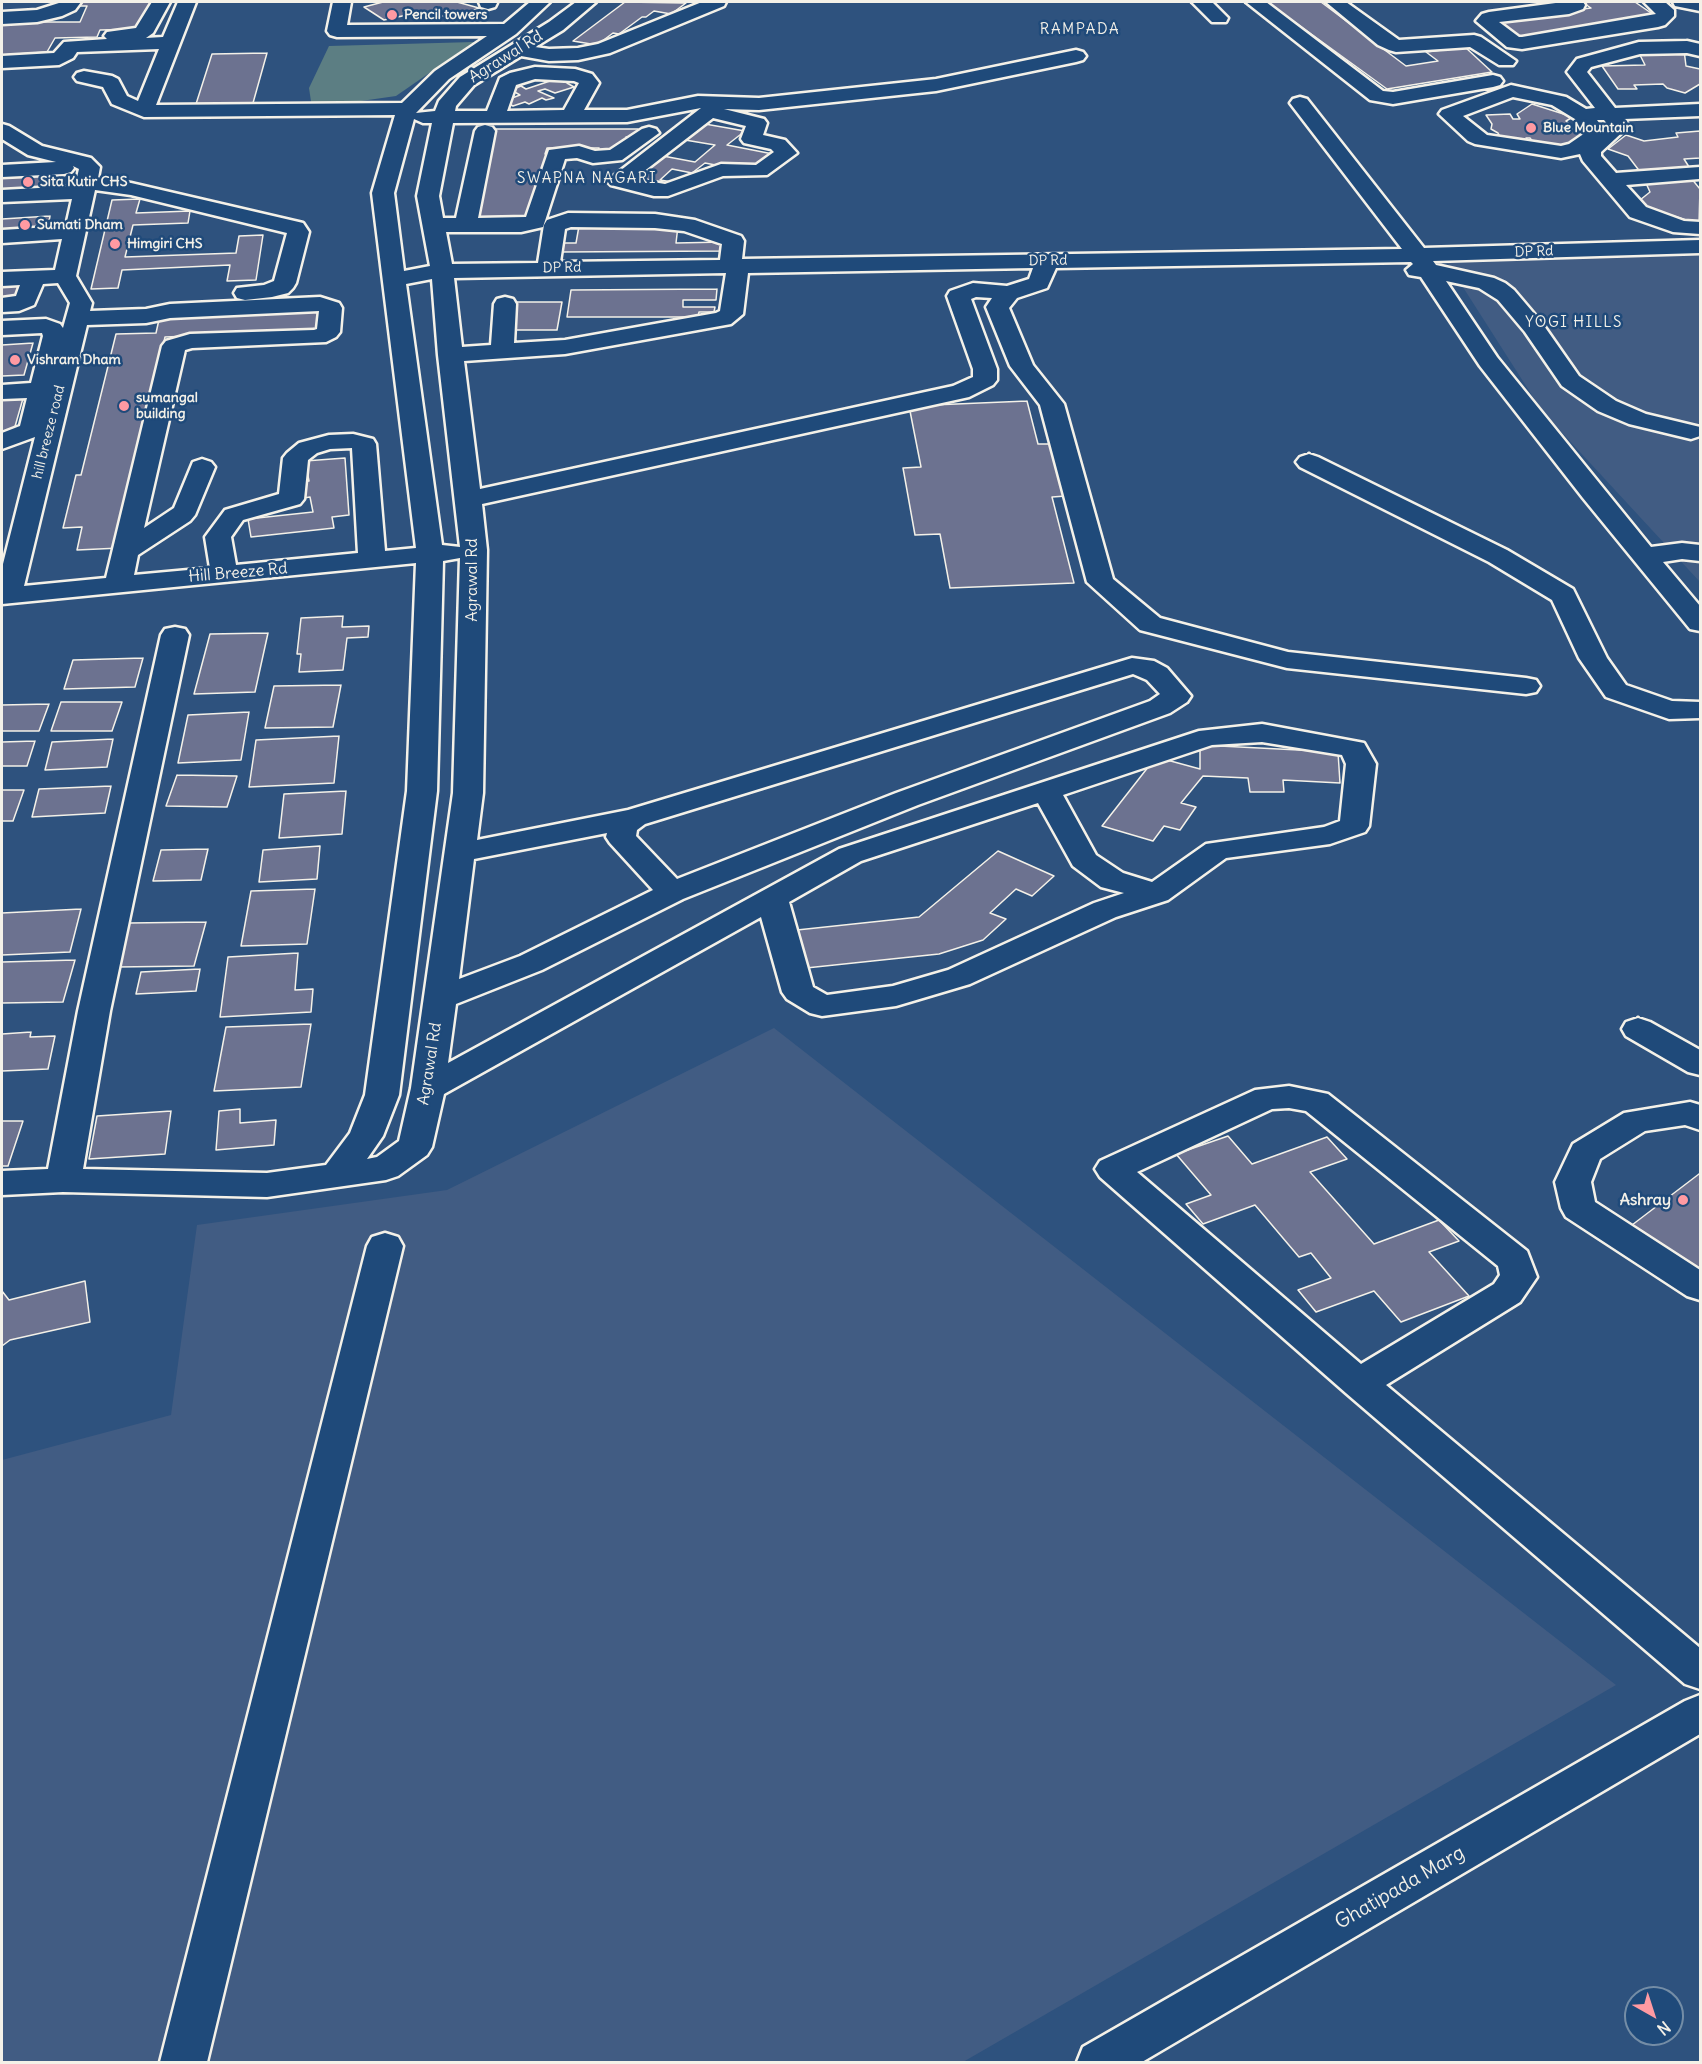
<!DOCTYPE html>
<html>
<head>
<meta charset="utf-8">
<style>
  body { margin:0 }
  #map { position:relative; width:1702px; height:2064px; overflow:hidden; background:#2e527e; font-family:Delius,sans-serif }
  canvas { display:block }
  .frame { position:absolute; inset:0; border:3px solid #f4f1e8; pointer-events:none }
  .north { position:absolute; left:1624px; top:1986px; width:60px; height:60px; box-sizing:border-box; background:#1f4a7a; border:2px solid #748da6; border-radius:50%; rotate:141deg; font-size:16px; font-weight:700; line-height:24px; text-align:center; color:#f4f1e8 }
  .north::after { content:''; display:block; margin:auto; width:21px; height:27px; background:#ff9aa2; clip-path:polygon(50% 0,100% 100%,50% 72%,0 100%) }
</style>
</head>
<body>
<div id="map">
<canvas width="1702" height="2064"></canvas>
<div class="frame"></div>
<div class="north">N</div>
</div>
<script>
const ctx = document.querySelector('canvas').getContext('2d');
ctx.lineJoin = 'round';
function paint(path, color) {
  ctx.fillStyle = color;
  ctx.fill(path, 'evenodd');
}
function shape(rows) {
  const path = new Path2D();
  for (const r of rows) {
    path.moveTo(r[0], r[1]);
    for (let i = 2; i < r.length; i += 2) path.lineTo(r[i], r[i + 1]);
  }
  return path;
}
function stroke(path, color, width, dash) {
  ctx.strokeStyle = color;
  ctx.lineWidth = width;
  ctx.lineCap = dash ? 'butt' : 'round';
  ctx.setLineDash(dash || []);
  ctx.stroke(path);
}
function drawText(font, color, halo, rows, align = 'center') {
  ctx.font = font + ' Delius,sans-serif';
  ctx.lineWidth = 5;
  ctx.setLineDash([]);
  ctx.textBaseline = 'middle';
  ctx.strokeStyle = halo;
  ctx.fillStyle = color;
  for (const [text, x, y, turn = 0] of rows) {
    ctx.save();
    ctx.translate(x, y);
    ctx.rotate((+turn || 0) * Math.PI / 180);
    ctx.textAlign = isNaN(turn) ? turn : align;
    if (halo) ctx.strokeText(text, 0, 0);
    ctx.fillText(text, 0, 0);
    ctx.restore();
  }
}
paint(shape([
  [1700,251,1700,582,1542,411,1445,259],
  [774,1028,1616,1685,963,2062,2,2062,2,1460,171,1415,197,1225,447,1190]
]), '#415c83');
paint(shape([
  [474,42,396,96,312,108,309,88,329,46]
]), '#5c7e83');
const building = shape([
  [80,2,154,2,142,29,100,30,97,37,55,38,47,52,2,55,2,22,80,22,87,6,78,6,80,2],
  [383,2,457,2,479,8,453,19,425,11,384,20,364,7,383,2],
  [625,2,686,3,671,14,654,11,646,17,642,17,619,34,613,33,597,45,573,41,625,2],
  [1267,2,1321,2,1406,66,1438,61,1426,52,1465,47,1492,72,1387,89,1267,2],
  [1582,2,1635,2,1657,17,1514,39,1490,20,1591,8,1582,2],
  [1637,49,1684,50,1686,66,1700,69,1700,84,1685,93,1667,88,1663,84,1634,85,1637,89,1618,89,1602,66,1645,65,1637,49],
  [267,53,253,103,196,104,212,54,267,53],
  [562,77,575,81,567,83,574,87,555,93,545,89,538,91,554,98,546,100,542,98,529,104,525,102,513,106,504,101,520,95,511,90,521,86,526,89,562,77],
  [1532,104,1573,117,1566,121,1569,124,1561,125,1587,135,1561,150,1533,142,1530,138,1526,138,1529,143,1503,142,1498,133,1491,129,1492,124,1486,115,1510,114,1513,119,1520,119,1517,114,1532,104],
  [705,124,745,131,727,145,773,154,752,172,705,163,692,173,672,169,660,180,679,183,660,188,630,183,663,156,695,162,715,145,685,140,705,124],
  [496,129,638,129,637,137,626,137,625,147,614,147,612,154,598,154,599,148,547,148,545,154,552,154,543,167,541,175,532,175,531,182,544,182,529,222,471,222,496,129],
  [1700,131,1700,158,1684,159,1691,170,1641,173,1628,156,1608,149,1626,135,1644,141,1678,137,1676,133,1700,131],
  [59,169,50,193,2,195,2,172,59,169],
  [1691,178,1700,189,1699,224,1635,204,1650,192,1645,181,1691,178],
  [140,199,136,213,190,211,188,223,133,225,125,257,236,253,239,236,263,235,256,280,227,281,230,265,122,270,118,288,91,289,112,200,140,199],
  [50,216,47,232,2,234,2,219,50,216],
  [579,226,678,226,676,243,724,242,723,251,559,252,560,243,576,243,579,226],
  [26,283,22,300,2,302,2,284,26,283],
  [717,289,716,300,683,300,683,307,715,307,714,312,699,312,698,317,567,317,571,290,717,289],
  [515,302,562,302,557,330,510,330,515,302],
  [323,308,321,331,165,337,120,548,77,550,82,527,63,528,76,475,81,475,116,334,156,333,160,315,323,308],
  [33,343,24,375,2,376,2,345,33,343],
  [24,395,14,430,2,431,2,396,24,395],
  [1027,401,1038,444,1052,444,1066,496,1052,497,1074,583,950,588,940,534,915,535,903,468,921,467,909,406,1027,401],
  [345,458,349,515,332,517,334,528,251,537,248,519,313,512,310,497,304,498,301,482,309,481,305,461,345,458],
  [343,616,342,627,369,626,368,637,347,638,343,670,299,672,301,654,297,654,301,618,343,616],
  [268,633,255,692,194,694,210,634,268,633],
  [143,658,135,687,64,689,73,660,143,658],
  [341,685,333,727,265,728,274,686,341,685],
  [61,702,122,702,112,731,51,731,61,702],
  [49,704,39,731,2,731,2,705,49,704],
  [249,712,241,760,178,763,188,715,249,712],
  [339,736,334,783,249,787,256,740,339,736],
  [113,739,107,767,45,770,52,742,113,739],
  [35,741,27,766,2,766,2,742,35,741],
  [1200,745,1338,752,1340,783,1283,780,1284,792,1250,792,1248,778,1203,776,1181,803,1196,807,1180,830,1164,826,1153,841,1102,826,1156,757,1200,769,1200,745],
  [177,775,237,776,227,807,166,806,177,775],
  [111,786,105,813,32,817,39,789,111,786],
  [2,790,24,790,13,821,2,821,2,790],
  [346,791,342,834,279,838,284,794,346,791],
  [320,846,317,879,259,882,263,850,320,846],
  [208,849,201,880,153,881,161,850,208,849],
  [998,851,1054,876,1032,896,1016,889,990,913,1006,919,983,940,939,954,806,968,797,930,919,917,998,851],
  [315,889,307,944,241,946,251,891,315,889],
  [81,909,70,952,2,955,2,913,81,909],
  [206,922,194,966,116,967,129,923,206,922],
  [298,953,295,990,313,989,311,1012,220,1017,228,957,298,953],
  [75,960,63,1002,2,1003,2,962,75,960],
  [200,969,196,991,136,994,141,972,200,969],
  [311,1024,301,1087,214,1091,226,1027,311,1024],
  [31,1032,30,1037,55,1036,48,1069,2,1071,2,1034,31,1032],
  [240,1109,240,1123,276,1120,274,1145,216,1150,219,1111,240,1109],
  [171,1111,165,1154,89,1159,97,1116,171,1111],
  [2,1121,23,1121,8,1166,2,1166,2,1121],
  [1228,1136,1252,1164,1327,1137,1347,1159,1310,1172,1374,1244,1439,1220,1459,1241,1429,1252,1469,1296,1401,1322,1374,1291,1316,1312,1298,1290,1331,1278,1311,1253,1299,1257,1255,1205,1203,1224,1186,1204,1211,1195,1176,1154,1228,1136],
  [1699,1174,1700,1175,1700,1269,1632,1225,1699,1174],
  [85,1281,90,1322,10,1340,2,1346,2,1291,9,1300,85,1281]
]);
paint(building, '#6c7290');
stroke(building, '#f4f1e8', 1.5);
const minor = shape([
  [62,2,81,2,75,10,62,16,37,22,2,24,2,12,37,10,62,2],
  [152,2,170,2,153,33,146,38,163,37,178,2,196,2,156,105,402,103,435,71,487,36,337,37,330,35,327,31,333,2,351,2,347,25,504,24,530,2,550,2,516,34,449,79,416,113,435,111,439,101,460,77,549,22,576,2,596,2,563,30,535,47,549,49,578,48,598,44,702,2,726,2,724,6,610,53,578,60,549,61,521,56,474,85,456,106,455,111,487,111,500,78,510,73,535,67,575,69,592,74,599,83,584,110,627,110,698,96,759,98,936,79,1076,50,1083,52,1086,56,1083,60,1076,62,936,91,759,110,724,109,764,119,767,123,763,135,785,140,797,153,767,175,723,176,668,196,654,196,611,185,607,181,701,108,627,122,453,123,439,196,443,218,456,218,475,131,478,127,485,125,492,127,495,131,478,218,526,217,549,150,579,146,595,151,610,150,642,129,649,127,656,129,659,133,622,160,593,163,577,158,565,159,543,227,521,232,446,232,452,264,538,263,544,225,547,220,568,213,655,214,695,220,741,236,744,241,742,259,1402,249,1290,103,1293,99,1300,97,1307,99,1424,248,1700,240,1700,253,1433,261,1436,265,1494,278,1505,283,1514,290,1542,323,1579,376,1616,401,1646,414,1700,427,1700,436,1691,439,1629,424,1598,411,1562,386,1525,332,1498,300,1479,288,1446,281,1497,357,1651,547,1682,543,1700,545,1700,561,1682,559,1663,562,1700,606,1700,631,1690,629,1583,498,1480,366,1421,277,1409,275,1406,270,1413,264,1411,262,1056,268,1047,288,1017,298,1009,308,1033,365,1064,404,1113,579,1160,618,1288,652,1526,678,1536,680,1540,686,1536,692,1526,694,1287,668,1140,630,1087,582,1040,405,1010,366,986,307,992,298,976,297,971,299,997,369,997,380,993,385,969,397,482,504,487,550,483,793,477,840,628,810,1132,658,1154,661,1167,668,1191,696,1187,702,1170,713,918,805,683,899,542,970,456,1004,448,1063,839,849,1199,731,1262,724,1364,743,1376,764,1369,826,1365,832,1330,844,1226,858,1168,900,1116,917,970,984,896,1006,822,1016,810,1013,787,999,782,992,761,917,444,1094,432,1147,427,1155,398,1176,386,1180,267,1197,63,1192,2,1195,2,1171,48,1169,78,1011,161,635,165,629,175,627,185,629,189,635,110,1011,83,1169,267,1173,326,1165,350,1133,365,1095,407,791,416,563,2,604,2,568,35,437,2,449,2,433,20,426,27,398,2,399,2,385,31,383,43,336,42,333,2,335,2,321,46,319,60,324,63,328,70,303,58,283,43,284,34,305,19,311,2,312,2,298,16,296,20,285,2,286,2,272,55,270,62,239,2,243,2,230,66,226,72,199,2,202,2,190,75,186,79,169,73,166,74,168,71,172,64,174,2,177,2,165,56,162,28,155,2,139,2,124,9,126,42,146,91,158,100,167,98,178,131,183,303,223,309,232,296,283,293,288,288,293,272,297,245,300,237,298,234,293,237,288,264,285,274,281,287,233,131,195,95,190,76,276,92,303,90,311,146,309,170,304,320,297,339,303,342,308,340,332,336,337,326,342,192,348,185,350,144,528,174,508,193,462,202,459,211,462,215,467,195,515,190,521,138,555,134,575,210,568,205,537,225,510,279,494,283,458,287,453,299,443,329,435,353,434,373,439,376,444,385,551,416,548,372,193,395,115,144,117,112,104,103,87,77,81,74,77,77,73,84,71,112,76,118,79,127,96,138,101,159,49,77,52,73,58,59,65,2,68,2,56,54,53,64,42,107,39,104,36,107,32,136,28,152,2],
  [535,79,574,81,579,83,564,110,507,111,516,85,535,79],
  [713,118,746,126,741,139,744,143,771,149,774,152,756,165,721,164,665,184,634,179,713,118],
  [414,119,423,123,432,123,417,196,430,266,404,271,394,193,414,119],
  [571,227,655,228,684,231,722,244,720,260,560,262,565,229,571,227],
  [1033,268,1029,279,1007,286,973,283,950,291,947,296,973,369,973,377,953,386,480,489,464,361,565,354,731,324,743,314,748,273,1033,268],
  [726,273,720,311,716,313,565,340,514,343,516,304,513,299,505,297,497,299,494,304,491,345,462,347,454,278,726,273],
  [432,279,438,355,460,547,442,545,406,284,432,279],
  [319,311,317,329,314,330,190,334,166,341,162,346,106,578,24,586,87,325,146,323,170,318,319,311],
  [352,448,358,553,236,565,231,537,243,520,300,504,304,499,308,460,317,453,330,449,352,448],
  [460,558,453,793,411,1088,399,1141,377,1157,367,1159,383,1136,399,1095,437,791,443,561,460,558],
  [1133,674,1147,680,1160,694,1150,701,896,793,677,879,636,836,637,830,645,824,1133,674],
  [1262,742,1342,755,1346,764,1340,821,1324,827,1206,844,1152,882,1123,873,1096,855,1063,795,1212,745,1262,742],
  [1038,803,1073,866,1101,887,1124,893,1094,903,948,970,893,986,827,995,813,987,789,902,861,861,1038,803],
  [607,833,606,837,610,843,653,890,520,956,459,979,474,859,607,833],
  [479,2,497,2,497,3,495,7,488,9,481,7,479,2],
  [1192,2,1212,2,1228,18,1226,22,1212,22,1192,2],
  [1246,2,1266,2,1383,91,1393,92,1493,75,1500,77,1503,81,1500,85,1493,87,1393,104,1370,100,1246,2],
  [1326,2,1346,2,1399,40,1474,35,1481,37,1516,61,1513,65,1499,65,1470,47,1396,52,1389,50,1378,45,1326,2],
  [1563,2,1583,2,1585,5,1583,9,1569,14,1499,22,1519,37,1522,37,1656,14,1644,2,1665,2,1674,10,1674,16,1665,25,1658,27,1522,49,1507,47,1476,21,1482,14,1489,12,1563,2],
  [1673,2,1700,2,1700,11,1675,6,1673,2],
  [1687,41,1700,44,1700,56,1687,53,1640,54,1591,67,1587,72,1615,108,1700,104,1700,116,1624,119,1629,126,1601,152,1601,156,1616,173,1700,167,1699,179,1626,185,1646,207,1684,221,1700,222,1700,234,1673,232,1630,217,1583,161,1580,154,1561,158,1475,144,1468,141,1439,114,1442,110,1511,85,1566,97,1586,109,1595,108,1567,72,1577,59,1639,42,1687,41],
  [1513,97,1552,105,1575,119,1585,133,1569,144,1561,146,1487,135,1463,116,1513,97],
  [1597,120,1604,120,1609,126,1603,128,1597,120],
  [1309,454,1318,457,1507,550,1573,589,1607,658,1626,685,1672,701,1700,702,1700,718,1669,719,1606,697,1579,658,1552,600,1489,562,1300,467,1296,462,1300,457,1309,454],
  [1638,1018,1650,1022,1700,1050,1700,1075,1688,1072,1626,1036,1622,1029,1626,1022,1638,1018],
  [1289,1086,1328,1094,1527,1251,1537,1277,1520,1302,1386,1385,1700,1648,1700,1689,1685,1684,1346,1393,1100,1177,1095,1169,1100,1161,1255,1090,1289,1086],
  [1289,1108,1306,1111,1498,1266,1500,1275,1494,1284,1361,1364,1137,1172,1272,1109,1289,1108],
  [1690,1102,1700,1105,1700,1130,1685,1125,1645,1131,1600,1159,1591,1182,1595,1202,1700,1270,1700,1300,1687,1296,1566,1217,1561,1208,1555,1182,1573,1144,1624,1113,1690,1102],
  [385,1233,398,1237,403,1246,207,2062,160,2062,367,1246,372,1237,385,1233],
  [1700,1695,1700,1734,1142,2062,1077,2062,1083,2047,1685,1701,1700,1695]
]);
stroke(minor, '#f4f1e8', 5);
paint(minor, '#1f4a7a');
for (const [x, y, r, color] of [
  [392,15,6,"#ff9aa2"],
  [1531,128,6,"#ff9aa2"],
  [28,182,6,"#ff9aa2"],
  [25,225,6,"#ff9aa2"],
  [115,244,6,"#ff9aa2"],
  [15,360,6,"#ff9aa2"],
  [124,406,6,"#ff9aa2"],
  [1683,1200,6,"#ff9aa2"]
]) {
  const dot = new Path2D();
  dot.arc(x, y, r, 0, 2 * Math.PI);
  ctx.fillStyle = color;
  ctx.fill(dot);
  stroke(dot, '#1f4a7a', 2);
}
drawText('bold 14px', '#f4f1e8', '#1f4a7a', [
  ["Pencil towers",404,15],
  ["Blue Mountain",1543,128],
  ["Sita Kutir CHS",40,182],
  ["Sumati Dham",37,225],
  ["Himgiri CHS",127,244],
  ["Vishram Dham",27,360],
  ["sumangal",136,398],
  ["building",136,414]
], 'left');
drawText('14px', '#f4f1e8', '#1f4a7a', [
  ["DP Rd",1534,252,-2],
  ["DP Rd",1048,261,-1],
  ["DP Rd",562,268,-1],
  ["hill breeze road",49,432,-76]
]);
ctx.letterSpacing = '1.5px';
drawText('15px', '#f4f1e8', '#1f4a7a', [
  ["RAMPADA",1080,30],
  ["SWAPNA NAGARI",587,179],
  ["YOGI HILLS",1574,323]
]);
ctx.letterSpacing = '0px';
drawText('16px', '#f4f1e8', '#1f4a7a', [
  ["Agrawal Rd",506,57,-32],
  ["Hill Breeze Rd",238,573,-5],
  ["Agrawal Rd",472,580,-90],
  ["Agrawal Rd",430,1064,-81]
]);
drawText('bold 16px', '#f4f1e8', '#1f4a7a', [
  ["Ashray",1671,1200]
], 'right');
drawText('20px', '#f4f1e8', '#1f4a7a', [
  ["Ghatipada Marg",1400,1888,-30]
]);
</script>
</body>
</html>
